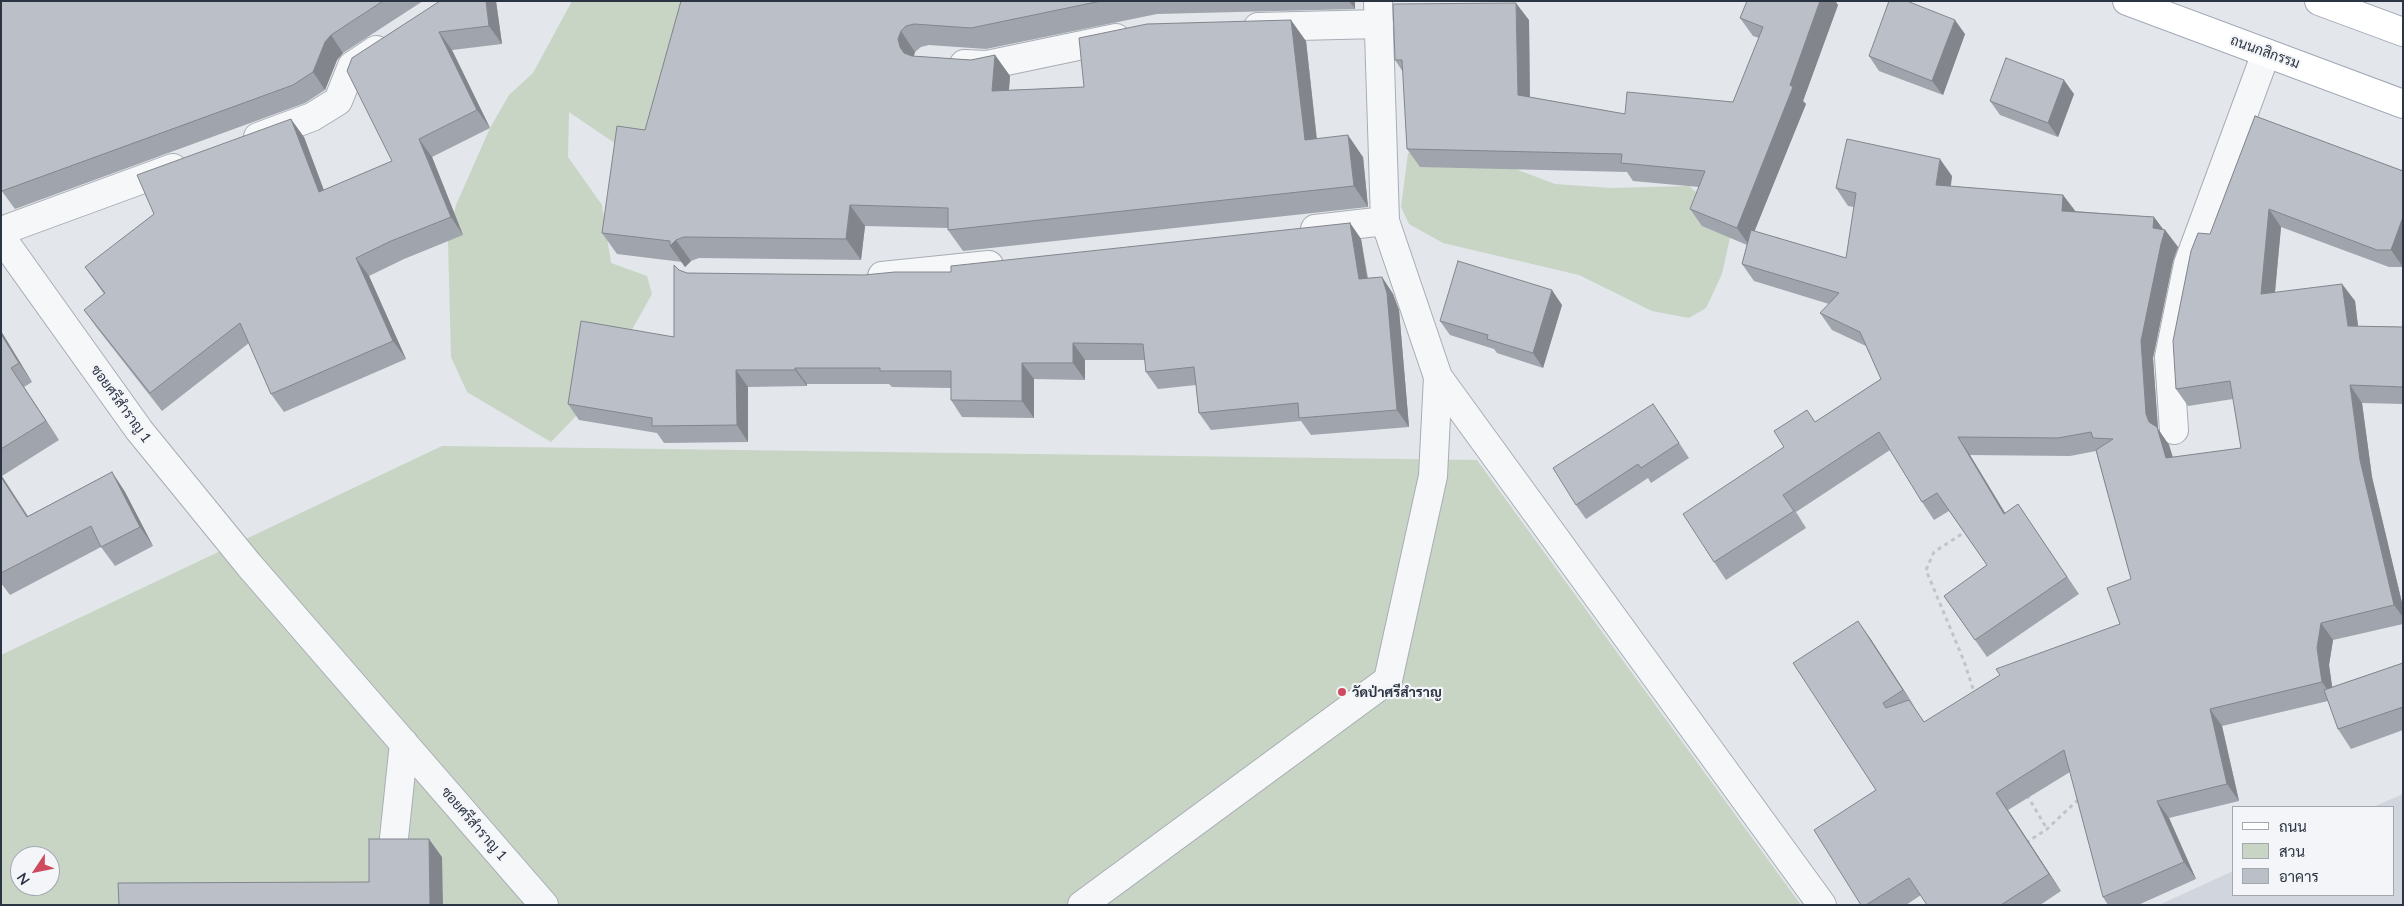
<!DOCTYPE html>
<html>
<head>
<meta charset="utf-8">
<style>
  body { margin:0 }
  #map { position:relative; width:2404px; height:906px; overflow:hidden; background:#e3e6eb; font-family:Lato,Sarabun,sans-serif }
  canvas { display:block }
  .frame { position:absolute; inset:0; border:2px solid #2b3443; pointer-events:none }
  .legend { position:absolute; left:2232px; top:806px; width:162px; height:90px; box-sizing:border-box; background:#f3f5f8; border:1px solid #a3a8b0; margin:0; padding:6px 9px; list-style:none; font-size:15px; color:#2b3443 }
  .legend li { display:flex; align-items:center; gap:10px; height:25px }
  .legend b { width:25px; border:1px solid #a3a8b0 }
  .north { position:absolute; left:10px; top:846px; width:50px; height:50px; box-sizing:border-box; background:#f3f5f8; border:1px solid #a3a8b0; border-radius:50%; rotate:236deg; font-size:14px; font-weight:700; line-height:20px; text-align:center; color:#2b3443 }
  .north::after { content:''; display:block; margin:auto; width:18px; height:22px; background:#ce4a5f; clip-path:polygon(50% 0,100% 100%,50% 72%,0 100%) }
</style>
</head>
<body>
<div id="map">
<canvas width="2404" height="906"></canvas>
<div class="frame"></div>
<ul class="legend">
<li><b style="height:6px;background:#fff"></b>ถนน</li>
<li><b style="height:14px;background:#c8d5c4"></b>สวน</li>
<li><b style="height:14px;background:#babfc8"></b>อาคาร</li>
</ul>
<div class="north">N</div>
</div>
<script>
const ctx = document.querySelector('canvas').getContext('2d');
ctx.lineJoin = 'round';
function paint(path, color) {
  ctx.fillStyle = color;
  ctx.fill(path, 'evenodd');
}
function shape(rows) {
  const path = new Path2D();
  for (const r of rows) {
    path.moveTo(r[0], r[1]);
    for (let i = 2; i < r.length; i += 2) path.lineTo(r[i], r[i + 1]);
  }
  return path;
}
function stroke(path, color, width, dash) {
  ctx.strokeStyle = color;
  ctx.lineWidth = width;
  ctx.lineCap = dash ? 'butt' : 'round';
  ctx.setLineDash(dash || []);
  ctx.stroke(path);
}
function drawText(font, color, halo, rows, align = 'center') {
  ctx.font = font + ' Lato,Sarabun,sans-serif';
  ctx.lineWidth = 4.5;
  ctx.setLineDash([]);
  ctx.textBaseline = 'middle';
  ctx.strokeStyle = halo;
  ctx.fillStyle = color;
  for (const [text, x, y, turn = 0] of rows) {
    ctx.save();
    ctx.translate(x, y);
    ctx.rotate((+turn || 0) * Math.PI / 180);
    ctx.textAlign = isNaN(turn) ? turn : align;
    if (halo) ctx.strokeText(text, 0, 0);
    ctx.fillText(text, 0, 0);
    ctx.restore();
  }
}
paint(shape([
  [2403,794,2403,905,2159,905,2233,871,2233,895,2393,895,2393,807,2373,807]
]), '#d1d5dd');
paint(shape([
  [572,1,699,1,662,160,613,142,569,112,568,157,602,205,611,263,647,276,652,294,633,328,584,358,577,415,551,442,467,392,451,357,448,242,456,205,490,128,509,95,533,73],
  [1446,152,1484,157,1555,184,1612,188,1689,186,1713,206,1724,220,1730,238,1722,274,1706,308,1689,318,1652,311,1579,275,1443,243,1409,224,1401,207,1408,153],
  [442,446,1477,460,1801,905,1,905,1,655],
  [20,856,50,856,50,886,20,886]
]), '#c8d5c4');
const minor = shape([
  [1378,1,1385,221,1438,377,1822,905],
  [1258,27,1379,24],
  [964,64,987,65,1116,38],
  [258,137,312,117,338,101,352,66,376,50],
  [1315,229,1385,221],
  [1,231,173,168],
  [1,237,139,430,249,565,544,905],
  [882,276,989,265],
  [2174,430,2169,357,2188,264,2266,53],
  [394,838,404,743],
  [1082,905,1388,680,1433,476,1438,377]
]);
const major = shape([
  [2127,1,2403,104],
  [2319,1,2403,32]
]);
stroke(minor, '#a8adb5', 30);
stroke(major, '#a2aab7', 30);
stroke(shape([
  [1968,530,1934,552,1926,570,1964,661,1975,695],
  [2027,795,2047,829],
  [2026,843,2047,829,2080,798]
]), '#c1c4ca', 3, [4, 4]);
stroke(minor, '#f6f7f9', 28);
stroke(major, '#fff', 28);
paint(shape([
  [1,1,423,1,343,53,337,60,325,90,305,103,15,209,1,190],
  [440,1,496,1,502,44,452,50,490,128,432,157,463,235,404,259,369,276,406,359,284,412,271,394,249,343,162,411,97,328,84,310,104,294,85,267,304,137,324,190,392,161],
  [681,1,1355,1,1355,9,1157,14,986,49,929,45,921,47,915,52,914,56,971,60,995,55,1010,76,1009,90,1084,87,1306,41,1317,139,1363,157,1368,207,963,251,948,230,948,228,865,226,861,260,699,258,691,261,685,267,682,262,617,254,602,233,645,130],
  [1747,1,1835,1,1838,5,1803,101,1806,104,1754,231,1846,258,1854,207,1848,206,1836,188,1952,176,1951,186,2063,195,2075,211,2154,217,2163,229,2165,230,2178,247,2173,261,2153,358,2158,429,2169,445,2173,457,2241,448,2233,399,2188,406,2176,389,2210,234,2255,116,2403,171,2403,267,2389,267,2281,227,2275,293,2342,284,2355,301,2358,326,2403,327,2403,404,2362,403,2372,477,2403,607,2403,624,2333,640,2329,665,2332,687,2403,663,2403,730,2351,749,2338,729,2328,701,2222,726,2239,801,2169,818,2196,879,2138,905,2108,905,2103,897,2070,772,2008,810,2061,891,2040,905,1927,905,1921,895,1906,905,1861,905,1876,790,1870,638,1924,722,2120,624,2131,579,2096,451,2070,456,1970,455,2005,513,2018,504,2079,594,1987,657,1944,596,1987,565,1949,511,1934,520,1922,502,1890,450,1796,512,1806,528,1726,580,1714,562,1784,447,1815,422,1881,379,1866,346,1832,330,1820,313,1829,304,1754,281,1742,264,1747,245,1702,226,1690,209,1699,187,1633,181,1627,172,1420,167,1407,149,1403,72,1395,60,1529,20,1530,97,1625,114,1733,102,1759,38,1753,36,1740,18],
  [1965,34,1943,95,1879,71,1869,56],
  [2074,94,2058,137,2000,115,1990,101],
  [1350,223,1361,239,1368,278,1382,277,1393,294,1399,310,1409,427,1311,435,1301,421,1211,430,1199,413,1196,385,1158,389,1146,372,1145,360,1085,360,1085,380,1034,379,1034,418,962,417,951,400,951,388,892,387,889,384,807,384,807,386,748,387,748,442,664,443,657,433,579,420,568,404,674,337,679,270,687,273,864,275,951,272],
  [1562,305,1543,368,1497,353,1494,349,1450,335,1440,321],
  [1,331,32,382,24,387,59,440,2,476,28,516,112,472,125,492,153,546,115,566,101,547,10,595,1,583],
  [1653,404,1689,458,1651,483,1648,478,1586,519,1576,505]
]), '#a0a4ac');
paint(shape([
  [486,1,496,1,502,44,489,26],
  [1349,1,1355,1,1355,9],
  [1820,1,1835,1,1838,5,1803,101,1806,104,1749,245,1737,228],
  [1516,3,1529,20,1530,113,1518,95],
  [1291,20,1306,41,1319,161,1305,140],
  [1955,20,1965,34,1943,95,1932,81],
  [901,31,915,52,912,60,914,68,900,47,898,39],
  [439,32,452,50,490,128,477,110],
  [331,35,343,53,337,60,325,90,313,72,325,42],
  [995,55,1010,76,1007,112,992,91],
  [2064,80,2074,94,2058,137,2048,123],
  [291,119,304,137,331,210,319,192],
  [1348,135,1363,157,1368,207,1354,186],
  [419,139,432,157,463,235,451,217],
  [1940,159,1952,176,1948,202,1936,185],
  [2063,195,2076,212,2062,211],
  [850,205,865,226,861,260,846,239],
  [2269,209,2281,227,2273,312,2261,294],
  [2154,217,2165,232,2165,230,2178,247,2173,261,2153,358,2158,429,2169,445,2178,476,2166,458,2146,414,2141,341],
  [2403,217,2403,267,2391,250],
  [1350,223,1361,239,1370,296,1359,279],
  [676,240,691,261,685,267,670,246],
  [356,258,369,276,406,359,393,341],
  [1382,277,1393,294,1399,310,1409,427,1397,410],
  [2342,284,2355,301,2360,343,2348,326],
  [1552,290,1562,305,1543,368,1533,353],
  [1,331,32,382,19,363,1,334],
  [1073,343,1085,360,1085,380,1073,363],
  [1022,363,1034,379,1034,418,1022,401],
  [11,368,24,387,59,440,46,421],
  [795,368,807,384,807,386,795,370],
  [736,370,748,387,748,442,737,425],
  [2350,385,2362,403,2372,477,2403,607,2403,617,2394,605,2360,460],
  [1653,404,1663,418,1689,458],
  [1958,437,1970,455,2016,531,2004,514],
  [112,472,125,492,153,546,140,527],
  [1,475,40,536,27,517,1,477],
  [1858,621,1870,638,1915,707,1903,690],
  [2321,623,2333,640,2329,665,2334,699,2322,682,2317,648],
  [2210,709,2222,726,2239,801,2227,784],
  [1996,793,2008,810,2061,891,2049,874],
  [2157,801,2169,818,2196,879,2184,862],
  [429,839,442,857,443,905,430,905]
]), '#82868c');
const building = shape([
  [1,1,383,1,331,35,325,42,313,72,293,85,2,191,1,190,1,1],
  [440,1,486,1,489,26,439,32,477,110,419,139,451,217,391,241,356,258,393,341,271,394,240,323,150,393,84,310,105,293,85,267,154,214,137,175,291,119,319,192,392,161,347,71,352,58,440,1],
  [681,1,1101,1,971,28,914,24,906,26,901,31,898,39,900,47,904,53,912,56,971,60,995,55,992,91,1084,87,1079,38,1147,24,1291,20,1305,140,1348,135,1354,186,948,230,948,208,850,205,846,239,684,237,676,240,670,246,670,241,602,233,617,126,645,130,681,1],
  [1747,1,1820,1,1790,85,1793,87,1737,228,1690,209,1705,171,1621,163,1622,154,1407,149,1402,60,1395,60,1393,4,1516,3,1518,95,1625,114,1627,92,1733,102,1763,27,1740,18,1747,1],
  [1889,1,1907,1,1955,20,1932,81,1869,56,1889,1],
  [2006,58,2064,80,2048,123,1990,101,2006,58],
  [2255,116,2403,171,2403,217,2391,250,2377,250,2269,209,2261,294,2342,284,2348,326,2403,327,2403,387,2350,385,2360,460,2394,605,2321,623,2317,648,2322,682,2210,709,2227,784,2157,801,2184,862,2103,897,2064,750,1996,793,2049,874,2001,905,1927,905,1909,878,1866,905,1861,905,1814,830,1876,790,1793,663,1858,621,1903,690,1883,703,1886,708,1909,700,1924,722,2000,675,1996,669,2120,624,2107,588,2131,579,2096,450,2113,439,2093,438,2091,432,2058,438,1958,437,2004,514,2018,504,2067,577,1975,640,1944,596,1987,565,1937,493,1922,502,1879,432,1783,495,1794,511,1714,562,1683,514,1784,447,1774,431,1807,410,1815,422,1881,379,1860,332,1820,313,1839,293,1742,264,1751,230,1846,258,1856,193,1836,188,1847,139,1940,159,1936,185,2063,195,2062,211,2154,217,2153,228,2165,230,2161,244,2141,341,2146,414,2149,422,2157,427,2166,458,2241,448,2230,381,2176,389,2173,341,2191,251,2198,233,2210,234,2255,116],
  [1350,223,1359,279,1382,277,1387,293,1397,410,1299,418,1298,403,1199,413,1194,367,1146,372,1143,344,1073,343,1073,363,1022,363,1022,401,951,400,951,371,880,371,880,368,795,368,795,370,736,370,737,425,652,426,652,418,568,404,581,321,674,337,674,265,679,270,687,273,864,275,895,272,951,272,951,266,1350,223],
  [1458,261,1552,290,1533,353,1487,339,1488,335,1440,321,1458,261],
  [1,334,19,363,11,368,46,421,1,449,1,334],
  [1653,404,1679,443,1641,468,1638,464,1576,505,1553,468,1653,404],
  [112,472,140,527,101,547,91,526,1,573,1,477,27,517,112,472],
  [2403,663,2403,707,2338,729,2324,690,2403,663],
  [369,839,429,839,430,905,119,905,118,883,369,882,369,839]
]);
paint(building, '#babfc8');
stroke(building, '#82868c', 1);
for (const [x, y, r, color] of [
  [1342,692,5,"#ce4a5f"]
]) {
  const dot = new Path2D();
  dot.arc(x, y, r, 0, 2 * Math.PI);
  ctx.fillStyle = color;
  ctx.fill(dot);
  stroke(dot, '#f3f5f8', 2);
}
drawText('14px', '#2b3443', '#f3f5f8', [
  ["ถนนกสิกรรม",2265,52,20],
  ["ซอยศรีสำราญ 1",121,404,54],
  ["ซอยศรีสำราญ 1",474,824,49]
]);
drawText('bold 14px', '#2b3443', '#f3f5f8', [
  ["วัดป่าศรีสำราญ",1352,692]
], 'left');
</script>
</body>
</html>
